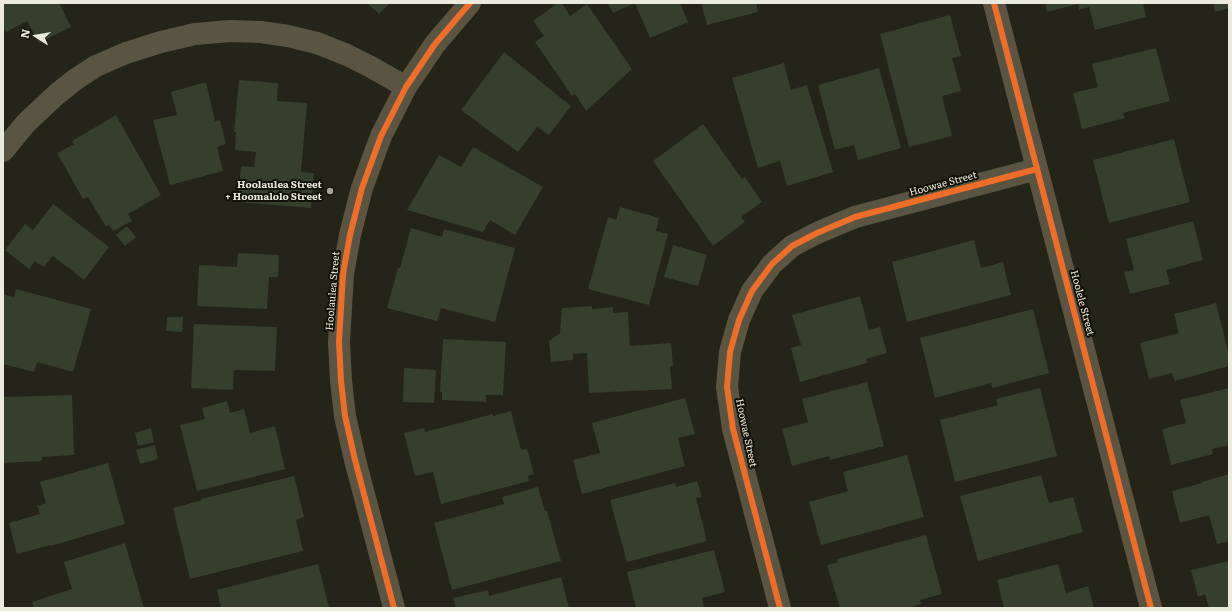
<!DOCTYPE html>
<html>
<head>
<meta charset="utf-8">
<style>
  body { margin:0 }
  #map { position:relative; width:1232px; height:611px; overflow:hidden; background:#242418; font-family:Literata,serif }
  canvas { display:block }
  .frame { position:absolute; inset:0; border:4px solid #eaebdc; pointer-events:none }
  .north { position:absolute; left:16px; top:16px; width:40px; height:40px; -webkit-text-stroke:3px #111108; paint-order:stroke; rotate:282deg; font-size:11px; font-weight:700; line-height:16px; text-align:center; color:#eaebdc }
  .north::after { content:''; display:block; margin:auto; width:14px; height:18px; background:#eaebdc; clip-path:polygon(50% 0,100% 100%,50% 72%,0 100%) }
</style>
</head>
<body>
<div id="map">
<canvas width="1232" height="611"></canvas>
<div class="frame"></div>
<div class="north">N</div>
</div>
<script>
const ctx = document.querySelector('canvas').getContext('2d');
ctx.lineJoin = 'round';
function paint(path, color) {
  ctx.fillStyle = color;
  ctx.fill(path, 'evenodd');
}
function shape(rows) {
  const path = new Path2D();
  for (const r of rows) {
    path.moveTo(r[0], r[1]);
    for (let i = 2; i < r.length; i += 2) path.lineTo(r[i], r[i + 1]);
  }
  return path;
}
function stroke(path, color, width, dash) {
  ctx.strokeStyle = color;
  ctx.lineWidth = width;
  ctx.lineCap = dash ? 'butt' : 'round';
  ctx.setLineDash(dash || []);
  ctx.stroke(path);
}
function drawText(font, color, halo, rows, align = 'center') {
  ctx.font = font + ' Literata,serif';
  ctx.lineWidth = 4;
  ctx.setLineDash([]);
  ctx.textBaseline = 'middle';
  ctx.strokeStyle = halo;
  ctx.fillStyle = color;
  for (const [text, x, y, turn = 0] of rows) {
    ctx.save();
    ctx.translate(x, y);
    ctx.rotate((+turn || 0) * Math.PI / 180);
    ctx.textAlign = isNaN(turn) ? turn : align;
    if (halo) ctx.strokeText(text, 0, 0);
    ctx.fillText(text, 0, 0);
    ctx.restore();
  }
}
paint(shape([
  [3,3,59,3,71,27,39,43,27,21,6,32,3,27],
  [367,3,390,3,379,14],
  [558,3,562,3,570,16,587,4,632,69,586,111,575,94,572,96,535,42,544,36,533,21],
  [608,3,680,3,688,22,650,38,635,3,613,13],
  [701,3,756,3,758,12,707,25],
  [1045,3,1143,3,1146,17,1095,30,1089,7,1079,10,1078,4,1047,12],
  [1213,3,1229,3,1229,8,1215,12],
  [950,15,961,56,952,58,961,91,942,96,952,136,909,147,880,34],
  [1156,48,1170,101,1123,113,1125,118,1082,129,1073,93,1098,87,1092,64],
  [504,52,571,106,549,135,537,127,518,152,461,110],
  [784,63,791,90,807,85,833,172,787,186,780,161,758,168,732,78],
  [879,68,901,148,858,160,854,145,835,150,818,85],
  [239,80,278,83,277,101,307,103,301,172,314,173,311,208,238,202,241,166,254,167,256,152,235,150,236,132,234,132],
  [206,82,215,121,220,120,226,144,217,147,223,171,170,185,153,120,177,115,171,92],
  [116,115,161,195,128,214,132,221,113,231,109,225,106,227,88,197,83,199,57,153,74,144,72,141],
  [703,124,742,179,745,177,762,202,741,217,745,222,713,246,653,161],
  [1174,139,1190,202,1109,223,1093,160],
  [473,147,543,187,515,235,490,220,483,232,407,210,439,155,461,167],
  [53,204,109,247,84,280,53,256,44,267,35,261,29,269,5,250,25,224,33,230],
  [620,207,659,218,656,231,668,234,649,305,588,289,608,217,616,220],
  [1193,221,1203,260,1166,270,1170,284,1130,294,1124,272,1134,270,1126,239],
  [127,226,136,237,125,246,116,235],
  [411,228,442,237,444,229,515,248,495,322,441,308,437,321,387,308,398,268,400,268],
  [974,240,981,268,1003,262,1011,295,907,322,892,262],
  [673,245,707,255,698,286,664,277],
  [238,253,279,255,278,277,269,277,267,309,197,306,199,265,237,267],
  [16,289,91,309,73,372,37,362,34,372,3,364,3,334,4,330,3,329,3,294,14,297],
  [860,296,869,330,880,327,887,353,866,359,867,363,800,382,791,348,801,345,792,315],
  [1216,303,1229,355,1229,366,1175,381,1172,373,1149,379,1140,343,1179,333,1174,314],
  [592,306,592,309,613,307,613,313,628,312,630,346,671,343,673,366,670,366,672,389,589,393,587,353,573,354,573,360,551,362,549,341,560,333,562,308],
  [1033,309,1049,373,992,388,991,383,935,398,920,338],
  [167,317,183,317,182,332,166,331],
  [194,324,277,327,275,371,234,370,233,390,191,388],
  [443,339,506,342,503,395,486,395,486,402,442,400,442,392,440,392],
  [404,368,436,370,434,403,403,402],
  [867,382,884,446,830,460,829,456,792,466,782,429,808,422,802,399],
  [1040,388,1057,456,955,482,940,420,998,405,996,399],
  [1229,388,1229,445,1212,449,1213,454,1171,465,1162,429,1186,423,1180,400],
  [72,395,74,455,42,457,42,461,3,463,3,397],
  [685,398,695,434,678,438,685,466,582,494,573,460,600,453,592,423],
  [227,401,230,413,244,409,250,433,275,426,285,469,197,491,180,425,205,419,202,408],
  [511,411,521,450,527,449,534,474,528,476,529,481,441,504,433,472,415,476,404,433,424,428,425,432,493,414,493,416],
  [151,428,154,442,138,446,135,433],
  [155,445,158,459,140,464,136,450],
  [907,455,924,517,821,545,809,502,848,491,843,472],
  [108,463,125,524,51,546,51,545,17,554,9,523,40,514,37,506,46,503,40,482],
  [1229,474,1229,541,1217,544,1209,515,1180,523,1172,491,1202,483,1202,482],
  [1041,475,1049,503,1073,497,1083,532,978,561,960,496],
  [294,476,304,517,296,520,303,551,190,579,173,508,202,500,201,499],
  [697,481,702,497,696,498,707,541,627,562,610,500,675,483,676,487],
  [538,487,545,511,547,511,561,561,452,590,434,523,504,504,502,497],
  [926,535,942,594,920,600,921,604,907,608,840,608,827,565,838,562,837,559],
  [125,543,144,608,34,608,32,602,72,589,64,562],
  [714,550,725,592,702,598,704,608,636,608,627,572],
  [1229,561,1229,608,1209,608,1205,594,1198,597,1191,570],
  [318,564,329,607,221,608,217,590],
  [1058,564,1066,593,1088,586,1094,608,1004,608,997,580],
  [561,577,569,608,456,608,453,598,488,590,489,596]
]), '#363e2c');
stroke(shape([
  [994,3,1151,608],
  [3,151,26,123,57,94,76,79,96,66,126,53,161,42,195,34,230,31,261,32,288,36,317,43,347,55,371,67,406,87],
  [394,608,355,460,345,416,341,381,339,342,343,274,350,235,362,188,381,136,406,87,435,44,470,3],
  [780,608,733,429,727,387,730,352,739,320,752,291,772,264,792,246,817,233,855,217,1037,169]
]), '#5a5442', 22);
stroke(shape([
  [994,3,1151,608],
  [394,608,355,460,345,416,341,381,339,342,343,274,350,235,362,188,381,136,406,87,435,44,470,3],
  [780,608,733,429,727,387,730,352,739,320,752,291,772,264,792,246,817,233,855,217,1037,169]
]), '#ee6e29', 6);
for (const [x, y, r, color] of [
  [330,191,4,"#a5a597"]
]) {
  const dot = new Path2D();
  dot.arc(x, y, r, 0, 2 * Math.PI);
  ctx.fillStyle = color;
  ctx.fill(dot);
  stroke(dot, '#111108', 1.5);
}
drawText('10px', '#eaebdc', '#111108', [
  ["Hoowae Street",943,184,-15],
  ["Hoolaulea Street",333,291,-85],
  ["Hoolele Street",1082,303,75],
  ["Hoowae Street",746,433,78]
]);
drawText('bold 10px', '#eaebdc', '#111108', [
  ["Hoolaulea Street",322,185],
  ["+ Hoomalolo Street",322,197]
], 'right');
</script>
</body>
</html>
